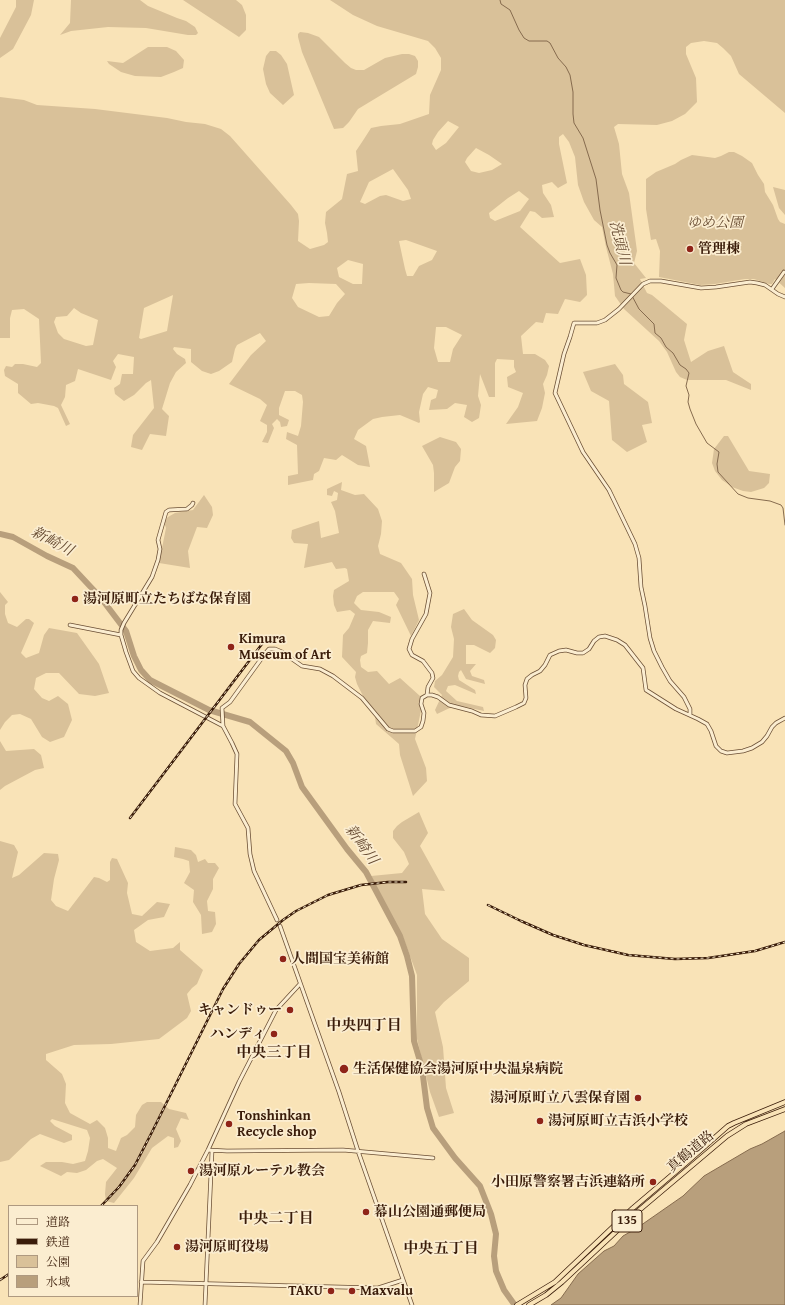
<!DOCTYPE html>
<html>
<head>
<meta charset="utf-8">
<style>
  body { margin:0 }
  #map { position:relative; width:785px; height:1305px; overflow:hidden; background:#f9e3b7; font-family:"Gentium Book Plus","Noto Serif JP",serif }
  canvas { display:block }
  .legend { position:absolute; left:8px; top:1205px; width:130px; height:92px; box-sizing:border-box; background:#fbedd0; border:1px solid #ae9980; margin:0; padding:5px 7px; list-style:none; font-size:12px; color:#3a1c09 }
  .legend li { display:flex; align-items:center; gap:8px; height:20px }
  .legend b { width:20px; border:1px solid #ae9980 }
</style>
</head>
<body>
<div id="map">
<canvas width="785" height="1305"></canvas>
<ul class="legend">
<li><b style="height:5px;background:#fbedd0"></b>道路</li>
<li><b style="height:5px;background:#3a1c09"></b>鉄道</li>
<li><b style="height:11px;background:#d9c199"></b>公園</li>
<li><b style="height:11px;background:#b89f7c"></b>水域</li>
</ul>
</div>
<script>
const ctx = document.querySelector('canvas').getContext('2d');
ctx.lineJoin = 'round';
function paint(path, color) {
  ctx.fillStyle = color;
  ctx.fill(path, 'evenodd');
}
function shape(rows) {
  const path = new Path2D();
  for (const r of rows) {
    path.moveTo(r[0], r[1]);
    for (let i = 2; i < r.length; i += 2) path.lineTo(r[i], r[i + 1]);
  }
  return path;
}
function stroke(path, color, width, dash) {
  ctx.strokeStyle = color;
  ctx.lineWidth = width;
  ctx.lineCap = dash ? 'butt' : 'round';
  ctx.setLineDash(dash || []);
  ctx.stroke(path);
}
function drawText(font, color, halo, rows, align = 'center') {
  ctx.font = font + ' "Gentium Book Plus","Noto Serif JP",serif';
  ctx.lineWidth = 3.5;
  ctx.setLineDash([]);
  ctx.textBaseline = 'middle';
  ctx.strokeStyle = halo;
  ctx.fillStyle = color;
  for (const [text, x, y, turn = 0] of rows) {
    ctx.save();
    ctx.translate(x, y);
    ctx.rotate((+turn || 0) * Math.PI / 180);
    ctx.textAlign = isNaN(turn) ? turn : align;
    if (halo) ctx.strokeText(text, 0, 0);
    ctx.fillText(text, 0, 0);
    ctx.restore();
  }
}
paint(shape([
  [16,0,34,0,31,15,13,49,0,58,0,38,16,7],
  [71,0,140,0,148,6,177,18,186,21,195,27,198,33,196,35,188,35,146,28,108,27,71,31,60,35,70,23],
  [183,0,236,0,242,5,246,15,246,30,239,37],
  [330,0,785,0,785,113,739,74,731,56,723,48,717,43,704,41,691,43,686,47,686,54,696,78,697,102,685,114,672,121,657,125,618,124,614,127,619,144,622,174,629,193,637,251,634,263,646,278,640,279,647,293,652,295,687,324,684,340,691,362,708,351,724,346,733,372,751,384,751,390,726,380,687,380,680,377,676,372,667,352,659,341,624,309,615,296,613,274,606,247,602,227,594,220,584,202,578,185,575,157,569,142,563,134,559,137,559,144,567,183,558,188,552,182,542,185,543,193,551,205,554,217,542,218,535,212,530,211,520,227,560,263,580,259,586,275,587,295,580,302,565,299,558,314,546,313,543,323,536,322,521,336,523,354,535,354,545,360,549,366,547,375,543,384,545,393,542,408,537,421,506,424,518,407,523,393,508,387,507,377,516,372,514,367,514,360,497,359,495,363,495,397,489,397,480,374,478,396,481,405,479,418,472,422,464,417,467,405,455,403,447,409,429,410,431,400,436,398,438,390,428,387,423,394,419,412,420,422,419,423,400,415,382,417,373,419,358,430,354,439,366,446,370,467,358,465,342,455,336,460,324,458,319,471,314,474,313,480,288,485,288,476,298,474,297,445,286,439,287,432,298,436,301,426,303,402,302,395,295,391,285,391,279,408,279,415,289,420,287,426,281,427,280,422,277,419,272,424,274,428,268,443,262,442,267,432,267,425,260,421,267,405,260,399,229,384,251,355,266,341,260,333,237,345,235,349,232,362,219,371,211,374,202,371,191,362,191,349,174,347,173,349,177,354,185,359,186,363,176,372,170,383,162,409,169,416,166,436,150,434,142,450,131,447,133,435,154,408,151,380,146,383,134,395,124,401,115,394,114,388,120,384,122,374,133,374,134,357,118,354,113,361,116,367,111,380,78,369,75,381,66,385,65,397,61,405,70,424,66,426,58,408,54,406,38,403,31,404,18,393,18,384,5,376,4,370,6,366,12,367,15,364,23,364,37,367,41,363,39,319,24,309,12,310,10,318,10,338,0,338,0,97,24,100,37,105,95,109,167,118,186,122,205,124,221,129,230,136,291,205,298,214,299,221,298,241,310,249,324,245,328,242,327,233,325,223,326,212,342,199,347,174,358,171,356,151,364,139,371,128,381,126,400,124,429,114,430,95,441,70,441,58,435,48,428,41,377,26,353,15],
  [448,121,459,127,446,143,436,150,432,144,433,140,438,132],
  [476,148,489,155,502,164,492,170,479,173,471,171,465,162,467,158],
  [393,169,408,190,411,199,403,201,386,195,380,196,365,204,360,202,369,182],
  [519,191,529,199,520,211,495,221,490,218,489,213,508,198],
  [406,240,437,251,432,260,419,266,413,276,407,276,405,269,399,241],
  [348,260,363,264,362,284,353,284,339,277,337,268],
  [309,283,336,284,345,294,337,303,329,316,319,317,298,307,292,298,296,284],
  [173,295,167,331,141,339,139,338,144,308],
  [74,308,81,313,98,320,93,345,86,346,64,339,58,333,54,322,56,317,67,316],
  [436,327,446,327,462,335,453,349,450,362,438,362,434,348],
  [300,32,308,33,319,37,345,63,351,68,356,70,364,70,385,58,402,54,409,54,415,56,418,61,418,67,416,74,358,109,349,122,343,128,334,129,302,52,298,37,298,34],
  [148,47,167,47,176,51,184,60,183,68,174,72,161,77,135,76,121,72,109,64,107,61,123,63],
  [270,51,276,51,281,55,287,64,294,95,283,105,270,93,266,84,263,69,266,56],
  [729,152,734,152,742,156,752,163,758,175,764,184,765,192,773,205,778,219,780,222,785,224,785,288,775,279,772,284,769,284,754,279,745,279,715,284,700,285,659,277,660,251,656,239,651,240,646,209,646,179,656,172,675,164,681,160,692,155,715,158,721,156],
  [773,187,785,190,785,215,779,208],
  [615,364,623,375,624,384,648,402,652,423,642,425,647,442,627,452,612,440,609,401,591,391,583,372],
  [724,436,728,436,749,471,770,474,769,483,764,488,751,492,743,491,732,487,722,480,715,471,712,463,714,449],
  [440,437,456,442,461,449,460,461,455,467,449,483,434,492,434,473,433,465,422,446],
  [342,482,341,490,355,495,364,494,378,509,382,521,381,534,378,546,380,554,401,563,412,579,413,595,419,620,411,636,396,605,399,599,394,592,363,592,357,596,354,603,361,610,379,612,391,617,390,623,373,621,368,630,368,643,367,653,361,656,360,660,361,667,368,672,377,671,389,684,400,678,420,696,423,695,422,706,415,739,426,768,427,781,413,796,400,755,399,744,376,724,374,710,363,696,357,684,355,677,356,672,342,657,343,635,349,628,355,614,350,610,337,612,334,605,333,596,334,590,349,581,347,569,345,568,336,569,332,562,304,568,308,544,294,543,291,538,292,530,319,521,321,538,339,533,335,511,331,502,337,500,338,493,334,491,332,496,327,495,327,489],
  [204,495,212,507,213,515,207,528,197,527,188,551,190,568,159,563,166,528,164,522,168,517,175,513,193,510],
  [0,592,8,602,5,605,5,614,8,623,17,627,26,619,29,619,34,623,21,653,26,658,39,653,44,635,49,628,77,633,99,664,109,693,95,696,79,694,59,673,46,673,36,678,34,689,42,698,49,701,58,696,68,704,72,720,64,737,50,742,42,737,31,719,20,714,12,715,5,722,0,730],
  [464,609,472,620,493,635,496,640,495,648,490,653,474,645,466,645,466,664,476,664,470,671,472,676,484,680,485,684,466,679,461,670,459,672,458,676,459,680,475,690,476,694,455,685,448,686,446,691,457,701,483,707,484,711,456,705,437,714,435,710,442,695,434,687,435,681,442,675,453,657,454,639,451,627,453,614],
  [0,741,6,751,34,749,41,755,44,768,35,770,5,786,0,790],
  [419,812,428,833,420,846,445,891,422,889,425,914,442,939,469,958,469,981,444,1002,435,1012,443,1047,446,1088,454,1113,439,1117,430,1092,417,1039,417,975,403,937,371,876,402,873,409,864,404,852,393,838,393,831,397,826,402,822],
  [0,841,14,845,18,852,12,878,19,875,44,853,58,854,59,860,54,879,51,900,56,906,68,911,94,877,99,878,107,882,110,880,110,862,112,858,117,859,128,883,127,893,132,914,142,916,157,902,170,904,164,917,148,920,134,930,136,942,150,951,173,948,180,942,180,950,203,970,197,984,192,988,187,994,191,1011,187,1018,159,1039,111,1044,74,1045,46,1054,46,1060,62,1074,66,1084,65,1103,70,1113,90,1124,97,1120,105,1128,108,1138,108,1148,116,1151,121,1138,127,1135,135,1127,136,1115,142,1105,147,1102,161,1102,169,1109,186,1113,189,1120,181,1118,176,1129,181,1141,178,1147,174,1148,174,1138,168,1136,152,1148,134,1178,114,1203,106,1201,105,1194,106,1182,117,1168,103,1159,97,1161,86,1170,77,1173,67,1172,61,1176,40,1166,46,1162,62,1162,73,1164,85,1161,88,1151,90,1138,87,1130,52,1119,50,1121,55,1126,72,1135,72,1140,64,1143,40,1134,31,1139,9,1160,0,1162],
  [175,847,191,850,196,855,198,862,205,859,208,863,215,863,219,868,213,879,213,889,207,901,208,911,215,912,216,924,212,932,202,934,201,915,193,902,194,890,184,883,190,872,189,861,183,859,174,857]
]), '#d9c199');
const water = shape([
  [785,1131,785,1305,551,1305,561,1298,578,1274,604,1251,614,1246,623,1236,637,1228,683,1196,704,1176,750,1149,762,1144,785,1131]
]);
paint(water, '#b89f7c');
stroke(water, '#866b4e', 1);
stroke(shape([
  [500,0,501,4,510,10,519,30,524,38,529,41,547,41,550,43,558,58,566,67,570,75,573,92,573,114,574,123,583,138,596,179,600,210,607,245,610,253,617,265,616,278,621,290,623,292,631,294,639,309,654,324,655,333,661,338,666,347,673,353,680,365,686,369,689,373,686,386,689,395,688,402,690,409,696,424,707,443,719,452,717,464,718,472,738,494,748,498,770,501,781,505,783,508,785,525]
]), '#866b4e', 1);
stroke(shape([
  [0,534,13,537,47,556,73,568,101,598,126,631,134,656,141,670,150,680,209,710,250,722,286,751,293,763,302,787,347,849,366,872,400,936,407,956,412,976,414,1041,422,1068,427,1108,433,1128,455,1158,480,1186,491,1214,496,1234,494,1256,496,1271,504,1290,514,1304]
]), '#b89f7c', 6);
const tertiary = shape([
  [772,289,784,272],
  [193,503,192,505,187,509,169,510,166,512,158,540,160,549,158,560,152,577,124,623,121,630,121,635,126,652,133,671,139,678,160,693,223,726,232,743,237,754,235,804,248,828,250,854,254,871,277,920],
  [424,574,430,593,426,614,412,639,409,649,412,655,423,661,432,673,433,678,428,687,427,695],
  [70,625,121,635],
  [690,715,690,709,684,697,670,681,662,667,654,651,650,638,645,606,641,587,639,558,635,544,609,490,583,452,555,393,564,354,570,337,574,323,597,323,605,320,619,309,643,284,650,281,661,281,701,288,716,287,750,282,757,283,765,285,778,294,785,297],
  [223,726,222,708,230,702,264,655,269,649,275,649,282,652,302,666,320,669,333,676,362,698,388,729,393,731,415,731,421,727,423,721,424,713,421,704,422,698,427,695,432,695,438,697,449,705,472,711,481,715,495,716,516,707,524,703,526,698,525,685,527,679,532,675,540,671,545,665,550,655,559,651,566,650,577,653,583,653,589,649,594,641,599,637,605,636,617,640,625,645,643,668,646,690,676,709,698,719,707,724,711,731,716,746,721,751,727,753,743,751,752,748,762,742,767,736,772,727,776,723,785,718],
  [280,926,339,1092,358,1151,412,1305],
  [208,1150,227,1151,343,1150,433,1158],
  [141,1282,378,1288,403,1280],
  [140,1305,143,1261,157,1242,190,1185,208,1150,239,1082,276,1010,300,984],
  [205,1305,212,1151]
]);
const trunk = shape([
  [517,1305,555,1282,633,1208,686,1163,728,1126,734,1123,785,1102],
  [529,1305,546,1295,562,1282,637,1212,727,1136,746,1124,785,1109]
]);
stroke(tertiary, '#6a4e34', 4.5);
stroke(trunk, '#3a1c09', 5.5);
stroke(tertiary, '#fbedd0', 3);
stroke(trunk, '#f9e3b7', 4);
const rail = shape([
  [130,818,265,640],
  [488,905,521,921,553,935,584,945,628,955,675,959,708,958,755,951,785,942],
  [101,1206,119,1187,135,1165,152,1132,223,989,239,964,259,940,283,920,296,911,328,895,361,885,388,882,406,882],
  [0,1280,9,1274]
]);
stroke(rail, '#3a1c09', 2.5);
stroke(rail, '#fbedd0', 1, [3]);
for (const [x, y, r, color] of [
  [690,249,4,"#8f2418"],
  [75,599,4,"#8f2418"],
  [231,647,4,"#8f2418"],
  [283,959,4,"#8f2418"],
  [290,1010,4,"#8f2418"],
  [274,1034,4,"#8f2418"],
  [344,1069,5,"#8f2418"],
  [638,1098,4,"#8f2418"],
  [540,1121,4,"#8f2418"],
  [229,1124,4,"#8f2418"],
  [191,1171,4,"#8f2418"],
  [653,1182,4,"#8f2418"],
  [366,1212,4,"#8f2418"],
  [177,1247,4,"#8f2418"],
  [331,1291,4,"#8f2418"],
  [352,1291,4,"#8f2418"]
]) {
  const dot = new Path2D();
  dot.arc(x, y, r, 0, 2 * Math.PI);
  ctx.fillStyle = color;
  ctx.fill(dot);
  stroke(dot, '#fbedd0', 1.5);
}
for (const [x, y, w] of [
  [627,1221,30]
]) {
  const box = new Path2D();
  box.roundRect(x - w / 2, y - 11, w, 22, 3);
  ctx.fillStyle = '#fbedd0';
  ctx.fill(box);
  stroke(box, '#3a1c09', 1);
}
drawText('bold 13px', '#3a1c09', null, [
  ["135",627,1221]
]);
drawText('italic 14px', '#6a4e34', '#fbedd0', [
  ["ゆめ公園",715,223]
]);
drawText('bold 14px', '#3a1c09', '#fbedd0', [
  ["管理棟",698,249],
  ["湯河原町立たちばな保育園",83,599],
  ["Kimura",239,639],
  ["Museum of Art",239,655],
  ["人間国宝美術館",291,959],
  ["キャンドゥー",282,1010,"right"],
  ["ハンディ",266,1034,"right"],
  ["生活保健協会湯河原中央温泉病院",353,1069],
  ["湯河原町立八雲保育園",630,1098,"right"],
  ["Tonshinkan",237,1116],
  ["Recycle shop",237,1132],
  ["湯河原町立吉浜小学校",548,1121],
  ["湯河原ルーテル教会",199,1171],
  ["小田原警察署吉浜連絡所",645,1182,"right"],
  ["幕山公園通郵便局",374,1212],
  ["湯河原町役場",185,1247],
  ["TAKU",323,1291,"right"],
  ["Maxvalu",360,1291]
], 'left');
drawText('14px', '#3a1c09', '#fbedd0', [
  ["真鶴道路",691,1152,-40]
]);
drawText('italic 15px', '#664a31', '#fbedd0', [
  ["洗頭川",619,243,76],
  ["新崎川",52,542,28],
  ["新崎川",361,845,54]
]);
drawText('bold 15px', '#3a1c09', '#fbedd0', [
  ["中央四丁目",364,1026],
  ["中央三丁目",274,1053],
  ["中央二丁目",276,1219],
  ["中央五丁目",441,1249]
]);
</script>
</body>
</html>
